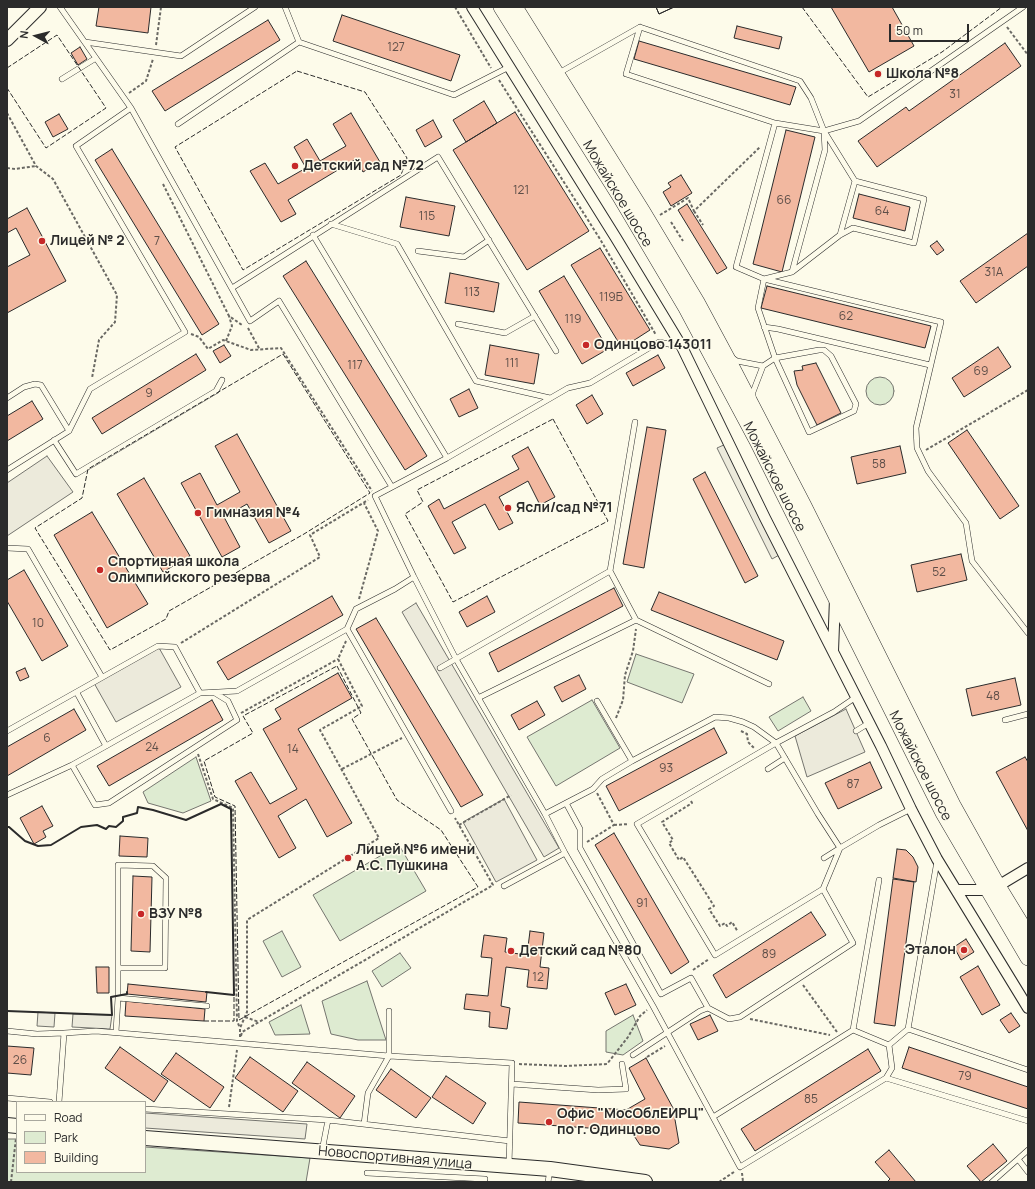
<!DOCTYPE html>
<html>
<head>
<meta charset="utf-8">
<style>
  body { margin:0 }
  #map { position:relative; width:1035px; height:1189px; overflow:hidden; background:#fdfbea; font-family:Manrope,sans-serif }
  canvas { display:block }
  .frame { position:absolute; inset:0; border:8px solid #2b2b2b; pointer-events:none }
  .legend { position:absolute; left:16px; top:1101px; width:130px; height:72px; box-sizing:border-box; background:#fdfbea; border:1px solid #a9a89e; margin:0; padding:5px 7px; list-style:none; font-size:12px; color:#2b2b2b }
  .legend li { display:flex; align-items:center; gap:8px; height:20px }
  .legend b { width:20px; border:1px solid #a9a89e }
  .north { position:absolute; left:16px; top:16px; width:40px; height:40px; -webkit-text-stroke:3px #fdfbea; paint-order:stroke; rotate:277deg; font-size:11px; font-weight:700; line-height:16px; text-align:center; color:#2b2b2b }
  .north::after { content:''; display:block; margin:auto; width:14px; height:18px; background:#2b2b2b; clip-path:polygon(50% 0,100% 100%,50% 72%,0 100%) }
  .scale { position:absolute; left:889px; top:24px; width:80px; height:18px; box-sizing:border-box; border:2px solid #2b2b2b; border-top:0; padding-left:5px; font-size:12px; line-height:14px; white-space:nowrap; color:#2b2b2b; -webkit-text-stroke:3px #fdfbea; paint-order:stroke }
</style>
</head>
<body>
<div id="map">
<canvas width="1035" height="1189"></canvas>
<div class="frame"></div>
<ul class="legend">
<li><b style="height:5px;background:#fdfbea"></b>Road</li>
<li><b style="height:11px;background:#deebd1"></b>Park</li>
<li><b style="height:11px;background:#f2b8a0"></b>Building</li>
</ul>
<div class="north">N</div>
<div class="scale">50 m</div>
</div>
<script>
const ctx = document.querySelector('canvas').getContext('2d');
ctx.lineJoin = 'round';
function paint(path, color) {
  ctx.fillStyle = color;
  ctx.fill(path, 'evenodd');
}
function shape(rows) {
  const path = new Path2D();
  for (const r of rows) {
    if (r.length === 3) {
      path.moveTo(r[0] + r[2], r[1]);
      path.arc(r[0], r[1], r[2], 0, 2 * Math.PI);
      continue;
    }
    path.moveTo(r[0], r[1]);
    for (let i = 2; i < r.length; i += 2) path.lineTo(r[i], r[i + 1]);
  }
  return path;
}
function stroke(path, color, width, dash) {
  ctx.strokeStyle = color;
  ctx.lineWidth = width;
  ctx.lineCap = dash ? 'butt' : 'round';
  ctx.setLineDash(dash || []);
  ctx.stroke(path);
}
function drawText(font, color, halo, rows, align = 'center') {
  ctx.font = font + ' Manrope,sans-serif';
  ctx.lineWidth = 3;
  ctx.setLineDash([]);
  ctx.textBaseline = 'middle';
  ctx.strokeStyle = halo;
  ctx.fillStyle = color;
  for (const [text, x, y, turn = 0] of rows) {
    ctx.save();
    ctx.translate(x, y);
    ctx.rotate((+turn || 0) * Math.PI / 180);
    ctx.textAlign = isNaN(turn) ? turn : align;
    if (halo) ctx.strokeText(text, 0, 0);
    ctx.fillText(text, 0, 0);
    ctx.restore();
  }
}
const green = shape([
  [880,391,14],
  [636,654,694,674,682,703,627,682,636,654],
  [803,697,811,711,778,731,769,717,803,697],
  [592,700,620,748,556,786,527,737,592,700],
  [196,757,211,801,183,813,148,803,143,792,196,757],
  [399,845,426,891,340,941,313,895,399,845],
  [282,931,301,967,282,977,263,941,282,931],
  [400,953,411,968,382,987,372,971,400,953],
  [367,981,386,1040,358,1040,331,1034,322,1001,367,981],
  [301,1005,310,1034,275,1035,269,1022,301,1005],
  [633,1015,643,1041,623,1055,606,1052,606,1031,633,1015],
  [7,1139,17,1139,17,1172,145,1172,145,1147,310,1158,306,1182,7,1182,7,1139]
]);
paint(green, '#deebd1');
stroke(green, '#74746e', 1);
const parking = shape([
  [726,444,781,554,772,559,717,448,726,444],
  [47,456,73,492,7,536,7,483,47,456],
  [416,603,559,848,544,857,402,612,416,603],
  [158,646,181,687,116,722,94,683,158,646],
  [846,709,865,752,807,777,795,736,846,709],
  [504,799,537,860,496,882,463,822,504,799],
  [38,1012,55,1013,54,1027,37,1026,38,1012],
  [73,1014,112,1015,110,1029,72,1027,73,1014],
  [145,1113,307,1124,305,1139,145,1128,145,1113]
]);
paint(parking, '#eceadb');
stroke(parking, '#74746e', 1);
const building = shape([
  [99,7,151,7,148,33,96,26,99,7],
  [656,7,674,7,659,14,656,7],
  [656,7,674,7,659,14,656,7],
  [831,7,892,7,914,46,869,72,831,7],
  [342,15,460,55,451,81,333,41,342,15],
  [268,20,280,40,165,111,152,91,268,20],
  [737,26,782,37,779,49,734,38,737,26],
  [639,41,796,87,790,105,634,59,639,41],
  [1005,43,1021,66,877,167,858,141,906,107,909,111,1005,43],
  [80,47,87,59,78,65,71,53,80,47],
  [484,101,497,123,466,142,453,120,484,101],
  [515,112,589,231,527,270,453,150,515,112],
  [351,113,380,162,363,172,356,159,288,200,296,214,281,222,250,171,265,163,278,184,306,168,294,147,307,139,320,161,346,146,333,124,351,113],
  [59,114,68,129,53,137,45,122,59,114],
  [433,120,442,137,425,147,416,130,433,120],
  [786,130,815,137,782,272,753,264,786,130],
  [112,149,219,324,202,335,95,160,112,149],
  [681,175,692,193,671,206,663,192,671,187,668,183,681,175],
  [859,194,910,207,905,231,853,218,859,194],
  [406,197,455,206,449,236,400,227,406,197],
  [687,204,727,268,717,274,678,210,687,204],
  [27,208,66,281,7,313,7,267,30,255,16,228,7,233,7,219,27,208],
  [1028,233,1028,266,976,303,960,281,1028,233],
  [937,241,944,250,937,255,930,246,937,241],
  [600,248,650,330,622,348,571,265,600,248],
  [306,261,427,456,405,470,283,276,306,261],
  [450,273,499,283,494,312,445,303,450,273],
  [564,276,608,349,582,364,539,291,564,276],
  [767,286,931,326,925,348,761,308,767,286],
  [224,345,231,356,220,363,213,351,224,345],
  [490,345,539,354,534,384,485,375,490,345],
  [998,347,1011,367,964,397,952,378,998,347],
  [196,354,206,370,102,434,92,418,196,354],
  [658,355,665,368,633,386,626,373,658,355],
  [816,363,841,413,817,425,797,385,794,371,803,370,802,366,816,363],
  [469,389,478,408,459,417,450,399,469,389],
  [592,395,603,414,587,424,576,405,592,395],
  [32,401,43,419,7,441,7,416,32,401],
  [647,427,666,430,644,568,623,564,647,427],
  [967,430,1019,506,1000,519,948,443,967,430],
  [237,434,291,531,269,543,247,504,224,517,240,547,222,557,181,483,200,473,217,505,240,492,215,446,237,434],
  [900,446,906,473,857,484,851,457,900,446],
  [528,447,555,497,540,505,528,481,499,497,513,523,499,530,485,504,452,522,466,548,454,554,428,506,439,499,444,509,519,469,512,456,528,447],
  [705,472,758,576,745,583,693,479,705,472],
  [144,478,190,556,163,572,117,494,144,478],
  [92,512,148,604,107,628,54,535,92,512],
  [961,554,967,580,917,592,911,565,961,554],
  [24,570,68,646,42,661,7,601,7,580,24,570],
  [614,588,623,606,498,672,489,653,614,588],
  [659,592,784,641,777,660,651,610,659,592],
  [332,596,343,615,228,680,217,662,332,596],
  [487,596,495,612,467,627,459,612,487,596],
  [376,618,483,795,461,807,356,629,376,618],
  [25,668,29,677,20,681,16,672,25,668],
  [338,673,352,698,298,729,352,823,327,837,306,799,278,816,296,848,279,858,235,781,251,772,270,804,297,789,263,729,281,719,275,709,338,673],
  [579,675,586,689,562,702,554,687,579,675],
  [1015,678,1021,705,972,716,966,689,1015,678],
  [212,700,223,720,109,786,97,766,212,700],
  [537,701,545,715,519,730,511,715,537,701],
  [74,709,86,730,7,776,7,747,74,709],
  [714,728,727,753,619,811,606,786,714,728],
  [1025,757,1028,762,1028,831,996,772,1025,757],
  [870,762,882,788,838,809,825,783,870,762],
  [42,806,53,826,43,831,46,837,34,844,20,818,42,806],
  [614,833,689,962,671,974,595,845,614,833],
  [120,836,148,838,147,857,119,856,120,836],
  [897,849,906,850,913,857,918,867,916,882,893,878,897,849],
  [133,876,152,877,150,952,131,951,133,876],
  [893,879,914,882,895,1026,874,1023,893,879],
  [811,912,826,935,726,998,713,975,811,912],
  [530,931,544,933,540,967,549,968,547,989,527,987,529,970,506,967,501,1006,510,1008,507,1029,489,1027,490,1012,464,1009,466,994,488,996,492,958,481,957,484,935,507,938,505,952,527,955,530,931],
  [966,939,974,952,961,960,954,947,966,939],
  [978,966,1000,1005,982,1015,960,977,978,966],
  [96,967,109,967,109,993,97,993,96,967],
  [128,984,207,992,206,1002,127,994,128,984],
  [626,984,636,1005,615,1015,605,993,626,984],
  [126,1001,205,1009,204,1021,125,1016,126,1001],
  [1011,1013,1020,1026,1009,1033,1000,1020,1011,1013],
  [710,1015,718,1031,698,1040,690,1024,710,1015],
  [7,1046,34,1048,31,1075,7,1073,7,1046],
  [120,1047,168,1081,154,1102,105,1068,120,1047],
  [909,1047,1028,1087,1028,1109,902,1068,909,1047],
  [868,1049,881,1071,755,1151,741,1129,868,1049],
  [176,1053,224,1087,210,1108,161,1074,176,1053],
  [250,1057,298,1091,283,1112,235,1078,250,1057],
  [646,1058,673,1108,679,1143,669,1149,640,1145,631,1131,518,1123,519,1102,626,1110,645,1099,629,1068,646,1058],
  [307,1062,355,1096,340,1118,292,1083,307,1062],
  [391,1069,431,1098,416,1118,376,1090,391,1069],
  [446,1076,486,1103,473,1124,432,1097,446,1076],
  [993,1144,1007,1161,981,1182,967,1166,993,1144],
  [889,1150,916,1182,887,1182,890,1179,875,1162,889,1150]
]);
paint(building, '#f2b8a0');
stroke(building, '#2b2b2b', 1);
const service = shape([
  [285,7,299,42],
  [85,42,181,56,255,7],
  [557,74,640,27],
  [62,79,96,58],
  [131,108,250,321,279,301,392,487],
  [775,123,626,74,640,27,800,81,811,98,824,131,855,181,924,199,914,243,853,228,840,235,792,272,764,279,736,267,775,123,824,131,825,150,792,272],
  [178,124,299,42,454,95,509,67],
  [824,131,859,121,1023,7],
  [331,224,397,244,476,381,550,398],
  [313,235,447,458],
  [840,235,855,181],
  [418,251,464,257,489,240],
  [232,288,438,157,556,351],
  [458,324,505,333,535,316],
  [764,327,778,329,930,365],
  [701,339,682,347,659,342,590,383,568,388,447,458,375,496,414,577,456,659,545,814,565,853,653,1006,740,1167,886,1078,1028,1121],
  [819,350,824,350,831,356,856,404,854,411,809,432,775,358,819,350],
  [731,357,737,361,763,366],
  [7,398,24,387,35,384,41,385,69,431],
  [753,398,753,392,763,366,775,358,758,308,764,279,941,322,916,428,917,448,928,471,966,523,972,561,1028,633],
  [54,440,76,474,216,391,222,380],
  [7,470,69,431,90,389,185,332,76,146,131,108,60,7],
  [7,548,28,549,102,677],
  [610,571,635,422],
  [636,620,769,684],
  [347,629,451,811],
  [440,668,610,571,636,620,478,698],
  [77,693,106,746,72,765,95,805,109,803,237,720,228,701,215,693],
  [856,697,834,712,776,743,818,814,840,848,879,825,911,809],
  [597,701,632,761,715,717,729,718,743,722,754,727,776,743,637,824,715,955,823,889,840,848],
  [1005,720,1028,714],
  [7,731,158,646,175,647,200,693,237,691,347,629,356,609,395,589,414,577],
  [856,731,869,723],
  [106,746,200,693],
  [768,769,785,758],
  [7,795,72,765],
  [566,803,580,829,580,848,661,994,691,978,708,1008],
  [545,814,593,789,602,779,632,761],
  [824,858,840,848],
  [504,886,565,853],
  [118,998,118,865,153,866,166,878,165,968,118,968],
  [908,1029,937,861],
  [853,1030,879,880],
  [7,1031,37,1034,64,1033,59,1102],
  [116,1032,118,998,207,1006],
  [64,1033,96,1031,389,1056,512,1063,509,1165],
  [633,1055,700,1011,708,1008,729,1019,740,1017,853,943,823,889],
  [886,1078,892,1068,889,1045,908,1029,1028,1070],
  [512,1084,598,1090,626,1089,622,1064],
  [7,1098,50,1102],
  [145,1109,328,1120,322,1151],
  [713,1117,853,1030,889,1045],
  [328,1120,510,1141],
  [364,1124,368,1093,389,1056,389,1011],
  [1028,1150,1018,1159,1028,1172],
  [367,1173,485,1179],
  [548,1182,550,1170],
  [992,1182,1018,1159]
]);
const minor = shape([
  [472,7,616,238,682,347,765,518,881,746,911,809,937,859,1028,1008],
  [833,651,835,599],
  [956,890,987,890,998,886,1028,868]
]);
const tertiary = shape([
  [7,40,40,7]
]);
const secondary = shape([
  [7,1125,17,1126],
  [145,1138,550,1169,645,1182]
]);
const primary = shape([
  [501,7,619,195,686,308,757,441,943,813,1028,958],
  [515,7,643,212,697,302,733,369,804,506,954,807,998,886,1028,935]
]);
stroke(service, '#2b2b2b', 6);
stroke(minor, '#2b2b2b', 12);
stroke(tertiary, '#2b2b2b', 14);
stroke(secondary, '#2b2b2b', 16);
stroke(primary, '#2b2b2b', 16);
stroke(shape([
  [455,7,491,68],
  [1007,27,1028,55],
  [156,45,161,7],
  [499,80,600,239,656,335],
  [129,93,146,81,153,59],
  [7,113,36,166,53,179,117,295,115,322,99,340,92,378],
  [7,168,15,169,36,166],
  [163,184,229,316,242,325],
  [694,211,703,225],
  [660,215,688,198,694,211,760,147],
  [671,222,683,241],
  [248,328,260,350],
  [191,334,199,337,208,349,223,340,251,350,281,348,372,491],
  [226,341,232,326,229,316],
  [926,450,1028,390],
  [359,599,378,531,364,503],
  [181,643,320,557,310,535,368,500],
  [241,713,338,659],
  [616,718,623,700,625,675,633,651,636,629],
  [741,731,747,734,748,742,754,748],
  [198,754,213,799,233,808,237,1021,240,1028],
  [342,769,402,738],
  [691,801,692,803,662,822,673,840,669,843,679,860,683,857,714,906,709,909,720,926,725,923,727,926,732,922,738,932],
  [459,825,511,795],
  [614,825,629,824],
  [587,842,614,825,597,793],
  [693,970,709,959],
  [803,985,837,1032],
  [245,1017,259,1022],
  [750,1019,830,1035],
  [241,1036,242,1032,493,885,455,818],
  [240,1037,240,1028,247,1012,247,920,379,838,320,730,362,706,338,659,346,641],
  [647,1057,665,1046],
  [519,1064,566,1066,607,1064,628,1037,640,1016,647,1010],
  [229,1107,237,1050],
  [742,1173,743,1182],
  [11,1182,16,1138],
  [719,1182,734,1172]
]), '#6a6964', 2, [3, 2]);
stroke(service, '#fdfbea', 5);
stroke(minor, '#fdfbea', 10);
stroke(tertiary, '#fdfbea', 12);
stroke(secondary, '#fdfbea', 14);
stroke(primary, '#fdfbea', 15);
stroke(shape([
  [802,7,868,97,942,52,1002,7],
  [7,68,57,35,106,108,46,148,7,88],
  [297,71,365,92,407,158,401,175,243,270,175,147,297,71],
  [283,354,370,493,304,534,169,611,166,619,110,650,35,528,82,498,88,469,283,354],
  [553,419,608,521,453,602,405,514,423,502,417,490,553,419],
  [337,666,361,713,352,719,397,800,441,830,478,887,239,1020,235,806,215,797,204,761,253,733,243,716,337,666],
  [204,1021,234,1021,234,995]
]), '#2b2b2b', 1, [5, 2]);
stroke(shape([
  [7,827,9,827,25,841,38,846,51,845,81,827,97,825,106,829,109,826,116,827,123,821,123,817,137,813,138,807,153,810,186,820,221,804,231,809,234,995,206,992],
  [7,1011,112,1015,111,997,127,994,127,992]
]), '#2b2b2b', 2);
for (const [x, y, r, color] of [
  [878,74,4,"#c62828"],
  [295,166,4,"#c62828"],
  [42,241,4,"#c62828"],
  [586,345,4,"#c62828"],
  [508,508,4,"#c62828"],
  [198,513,4,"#c62828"],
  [100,570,4,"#c62828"],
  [348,858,4,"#c62828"],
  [141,914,4,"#c62828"],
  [964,950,4,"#c62828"],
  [511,951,4,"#c62828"],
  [549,1122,4,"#c62828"]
]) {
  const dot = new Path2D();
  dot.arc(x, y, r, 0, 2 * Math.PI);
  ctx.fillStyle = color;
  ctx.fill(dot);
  stroke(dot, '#fdfbea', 1.5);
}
drawText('12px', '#5d4e48', null, [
  ["127",396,48],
  ["31",955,95],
  ["121",521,191],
  ["66",784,201],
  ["64",882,212],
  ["115",427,217],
  ["7",157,242],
  ["31А",994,273],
  ["113",472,293],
  ["119Б",611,298],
  ["62",846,317],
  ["119",573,320],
  ["111",512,364],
  ["117",355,366],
  ["69",981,372],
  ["9",149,394],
  ["58",879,465],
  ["52",939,573],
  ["10",38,624],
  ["48",993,697],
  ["6",47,739],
  ["24",152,748],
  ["14",293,750],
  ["93",666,769],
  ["87",853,785],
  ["91",642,904],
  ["89",769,955],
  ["12",538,978],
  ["26",20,1061],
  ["79",965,1077],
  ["85",811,1100]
]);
drawText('bold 14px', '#2b2b2b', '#fdfbea', [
  ["Школа №8",886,74],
  ["Детский сад №72",303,166],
  ["Лицей № 2",50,241],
  ["Одинцово 143011",594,345],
  ["Ясли/сад №71",516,508],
  ["Гимназия №4",206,513],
  ["Спортивная школа",108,562],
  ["Олимпийского резерва",108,578],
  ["Лицей №6 имени",356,850],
  ["А.С. Пушкина",356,866],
  ["ВЗУ №8",149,914],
  ["Эталон",956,950,"right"],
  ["Детский сад №80",519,951],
  ["Офис \"МосОблЕИРЦ\"",557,1114],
  ["по г. Одинцово",557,1130]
], 'left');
drawText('14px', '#2b2b2b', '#fdfbea', [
  ["Можайское шоссе",617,194,59],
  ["Можайское шоссе",774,477,63],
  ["Можайское шоссе",920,766,63],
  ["Новоспортивная улица",395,1158,5]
]);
</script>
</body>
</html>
